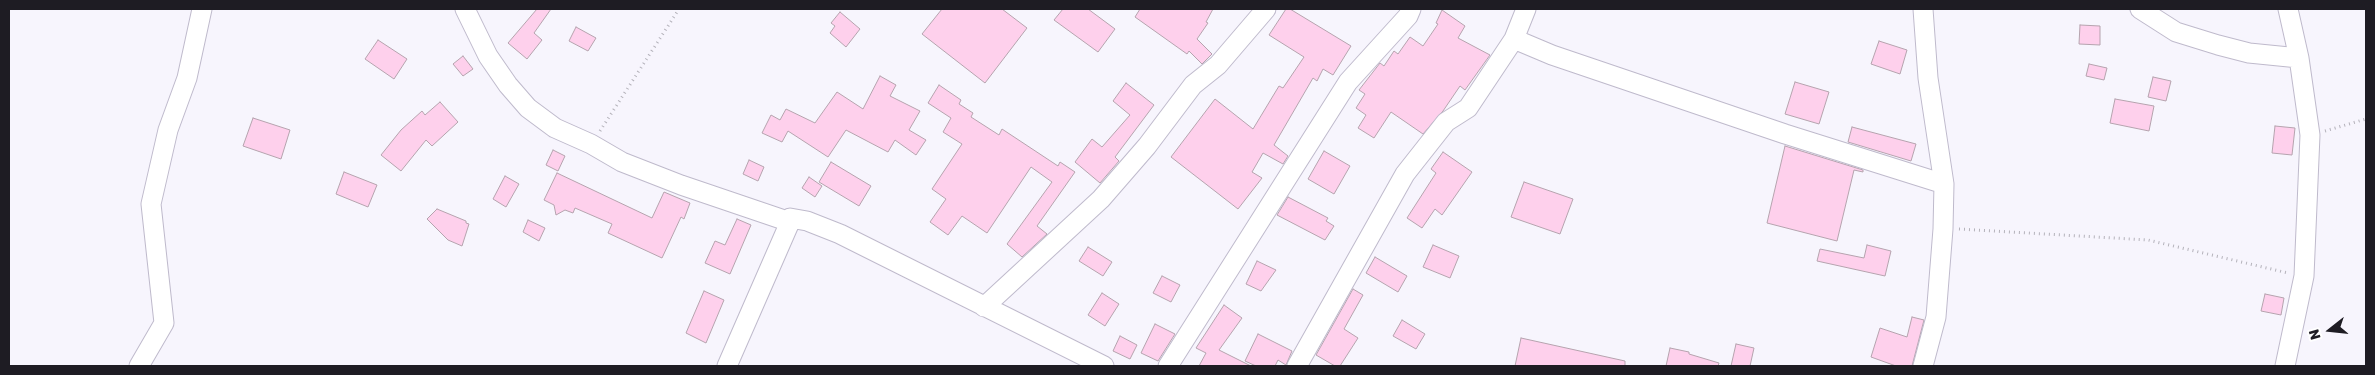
<!DOCTYPE html>
<html>
<head>
<meta charset="utf-8">
<style>
  body { margin:0 }
  #map { position:relative; width:2375px; height:375px; overflow:hidden; background:#f7f5fd; font-family:Rubik,sans-serif }
  canvas { display:block }
  .frame { position:absolute; inset:0; border:10px solid #1e1c23; pointer-events:none }
  .north { position:absolute; left:2305px; top:305px; width:50px; height:50px; -webkit-text-stroke:4px #fff; paint-order:stroke; rotate:254deg; font-size:14px; font-weight:700; line-height:20px; text-align:center; color:#1e1c23 }
  .north::after { content:''; display:block; margin:auto; width:18px; height:22px; background:#1e1c23; clip-path:polygon(50% 0,100% 100%,50% 72%,0 100%) }
</style>
</head>
<body>
<div id="map">
<canvas width="2375" height="375"></canvas>
<div class="frame"></div>
<div class="north">N</div>
</div>
<script>
const ctx = document.querySelector('canvas').getContext('2d');
ctx.lineJoin = 'round';
function paint(path, color) {
  ctx.fillStyle = color;
  ctx.fill(path, 'evenodd');
}
function shape(rows) {
  const path = new Path2D();
  for (const r of rows) {
    path.moveTo(r[0], r[1]);
    for (let i = 2; i < r.length; i += 2) path.lineTo(r[i], r[i + 1]);
  }
  return path;
}
function stroke(path, color, width, dash) {
  ctx.strokeStyle = color;
  ctx.lineWidth = width;
  ctx.lineCap = dash ? 'butt' : 'round';
  ctx.setLineDash(dash || []);
  ctx.stroke(path);
}
const building = shape([
  [537,9,551,9,534,33,542,40,527,59,508,43,537,9],
  [942,9,1002,9,1027,28,985,83,922,34,942,9],
  [1063,9,1088,9,1115,29,1098,52,1054,20,1063,9],
  [1140,9,1213,9,1206,22,1208,23,1197,39,1212,54,1202,64,1189,51,1187,54,1135,17,1140,9],
  [1286,9,1290,9,1351,46,1333,75,1323,69,1317,81,1313,78,1274,145,1288,156,1283,164,1263,153,1252,172,1262,178,1238,209,1171,157,1215,99,1253,129,1279,86,1283,88,1304,57,1269,35,1286,9],
  [1442,10,1465,26,1458,38,1490,55,1465,90,1460,86,1443,111,1423,134,1391,112,1374,138,1358,128,1366,115,1356,108,1365,94,1359,90,1380,63,1384,66,1394,51,1398,54,1410,37,1423,46,1438,24,1436,23,1442,10],
  [840,12,860,29,846,47,830,33,835,26,831,23,840,12],
  [2080,25,2100,26,2100,45,2079,44,2080,25],
  [576,27,596,38,588,51,569,41,576,27],
  [378,40,407,59,394,79,365,59,378,40],
  [1879,41,1907,50,1900,74,1871,64,1879,41],
  [463,56,473,69,463,76,453,64,463,56],
  [2089,64,2107,68,2104,80,2086,76,2089,64],
  [880,76,896,85,890,96,920,111,909,130,926,140,916,155,895,140,888,152,846,130,828,157,788,131,782,142,762,133,771,115,780,120,786,109,815,123,837,92,863,109,880,76],
  [2153,77,2171,81,2166,101,2148,97,2153,77],
  [1795,82,1829,92,1819,124,1785,114,1795,82],
  [1126,83,1154,105,1115,157,1119,161,1100,183,1075,162,1092,139,1102,147,1130,115,1113,101,1126,83],
  [939,85,961,100,959,104,973,113,971,117,999,135,1002,129,1058,166,1060,162,1075,172,1037,226,1047,234,1022,257,1007,244,1052,182,1031,167,987,233,962,216,948,235,930,222,946,199,932,189,962,144,943,132,951,118,928,103,939,85],
  [2115,99,2154,106,2149,131,2110,123,2115,99],
  [440,102,458,122,432,146,426,140,401,171,381,155,401,130,422,111,425,115,440,102],
  [253,118,290,130,281,159,243,146,253,118],
  [2275,126,2295,128,2292,155,2272,153,2275,126],
  [1852,127,1916,144,1911,161,1848,142,1852,127],
  [1785,146,1863,170,1863,172,1854,170,1837,241,1767,223,1785,146],
  [553,150,565,156,558,171,546,165,553,150],
  [1324,151,1350,166,1334,194,1308,179,1324,151],
  [1443,152,1472,172,1442,215,1435,209,1422,228,1407,218,1436,173,1431,169,1443,152],
  [749,160,764,167,758,181,743,174,749,160],
  [831,162,871,186,859,206,819,182,831,162],
  [344,172,377,185,368,207,336,194,344,172],
  [557,173,652,218,664,192,690,203,684,219,681,217,662,258,608,233,612,224,575,208,573,213,565,210,556,215,554,205,544,200,557,173],
  [505,176,519,184,506,207,493,199,505,176],
  [809,177,822,186,815,197,802,188,809,177],
  [1524,182,1573,199,1560,234,1511,217,1524,182],
  [1288,197,1328,218,1326,221,1334,226,1325,240,1277,215,1288,197],
  [437,209,466,221,466,223,469,224,462,246,448,240,427,219,437,209],
  [737,219,751,225,730,274,705,263,715,241,725,245,737,219],
  [528,220,545,228,539,241,523,232,528,220],
  [1433,245,1459,256,1450,278,1423,267,1433,245],
  [1867,245,1891,251,1885,276,1817,261,1820,249,1864,258,1867,245],
  [1088,247,1112,262,1103,276,1079,261,1088,247],
  [1375,257,1407,276,1398,292,1366,273,1375,257],
  [1257,261,1276,270,1261,291,1246,284,1257,261],
  [1162,276,1180,285,1171,302,1153,293,1162,276],
  [1353,289,1363,295,1344,329,1358,338,1340,366,1335,366,1316,355,1353,289],
  [704,291,724,300,706,343,686,333,704,291],
  [1102,293,1119,304,1105,326,1088,315,1102,293],
  [2265,294,2284,298,2281,315,2261,311,2265,294],
  [1224,305,1242,318,1219,350,1251,366,1199,366,1206,353,1196,348,1224,305],
  [1912,317,1924,320,1912,366,1896,366,1871,357,1880,328,1907,337,1912,317],
  [1402,320,1425,334,1416,349,1393,336,1402,320],
  [1155,324,1175,334,1158,361,1141,353,1155,324],
  [1258,334,1292,351,1286,365,1278,360,1275,366,1256,366,1245,361,1258,334],
  [1120,336,1137,345,1130,359,1113,351,1120,336],
  [1521,338,1625,361,1625,366,1515,366,1521,338],
  [1736,344,1754,348,1750,366,1731,366,1736,344],
  [1670,348,1689,352,1689,354,1719,363,1718,366,1666,366,1670,348]
]);
paint(building, '#fed0ec');
stroke(building, '#b5a3ae', 1);
const minor = shape([
  [465,9,488,56,508,85,528,108,555,128,591,144,622,162,681,185,790,222,790,218,807,221,840,234,1104,366],
  [1923,9,1928,78,1944,184,1943,229,1936,317,1923,366],
  [2140,9,2176,32,2218,45,2249,53,2299,58],
  [1514,39,1526,9],
  [984,307,1101,199,1147,146,1193,85,1218,65,1266,9],
  [139,366,164,323,151,204,168,130,187,78,202,9],
  [727,366,790,222],
  [1168,366,1348,82,1408,16,1411,9],
  [1297,366,1405,174,1446,122,1468,108,1514,39,1552,55,1785,134,1944,184],
  [2285,366,2304,276,2310,135,2299,58,2288,9]
]);
stroke(minor, '#bfbacc', 21);
stroke(shape([
  [600,131,679,9],
  [2325,131,2366,119],
  [1959,229,2148,240,2288,273]
]), '#b4b2ba', 3, [1, 4]);
stroke(minor, '#fff', 19);
</script>
</body>
</html>
